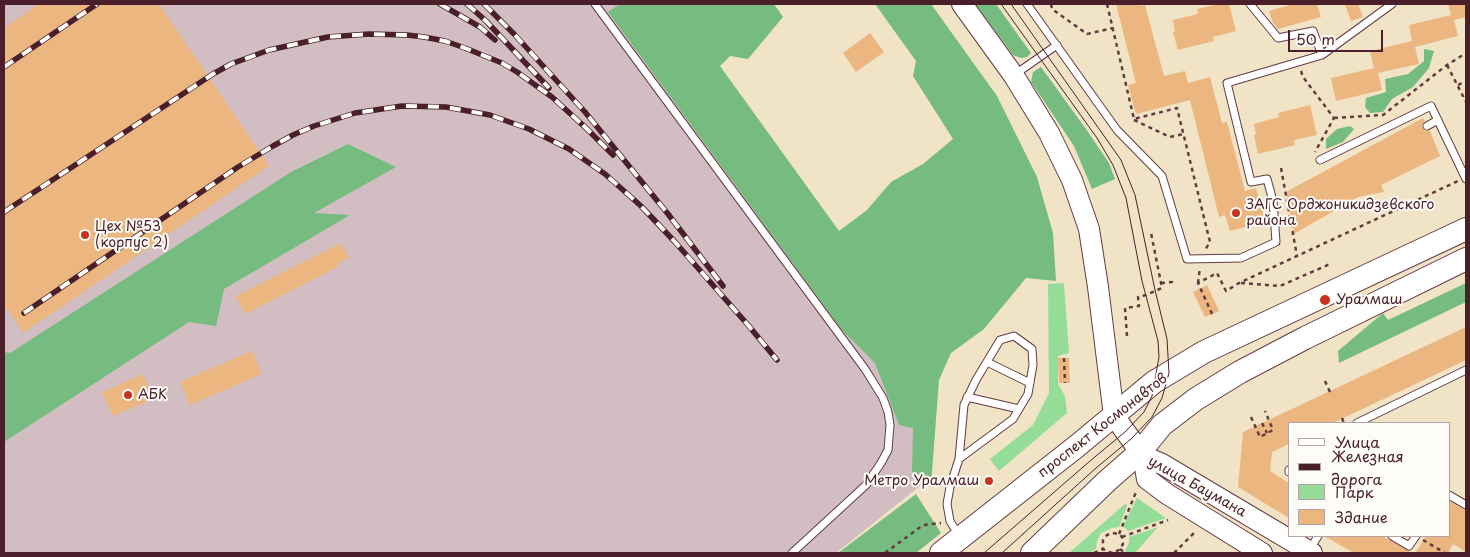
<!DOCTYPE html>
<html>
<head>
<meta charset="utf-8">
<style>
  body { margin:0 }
  #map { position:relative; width:1470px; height:557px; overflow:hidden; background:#f1e3c6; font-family:"Playpen Sans",sans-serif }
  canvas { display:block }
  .frame { position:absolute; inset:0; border:5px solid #4a1f2b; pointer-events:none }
  .legend { position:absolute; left:1288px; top:422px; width:162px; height:115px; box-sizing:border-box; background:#fdfcf7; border:1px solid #b5a4a5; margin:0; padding:6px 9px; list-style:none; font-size:15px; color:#4a1f2b }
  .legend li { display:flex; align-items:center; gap:10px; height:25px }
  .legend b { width:25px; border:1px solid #b5a4a5 }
  .scale { position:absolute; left:1288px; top:30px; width:95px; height:22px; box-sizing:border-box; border:2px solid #4a1f2b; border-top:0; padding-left:6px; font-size:15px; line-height:18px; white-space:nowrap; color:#4a1f2b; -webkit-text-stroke:4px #fdfcf7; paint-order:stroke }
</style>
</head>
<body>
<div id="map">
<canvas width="1470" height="557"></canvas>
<div class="frame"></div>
<ul class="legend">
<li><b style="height:6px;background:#fff"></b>Улица</li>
<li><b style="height:6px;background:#4a1f2b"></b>Железная дорога</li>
<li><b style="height:14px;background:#93dd98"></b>Парк</li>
<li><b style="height:14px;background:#ebb67f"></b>Здание</li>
</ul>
<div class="scale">50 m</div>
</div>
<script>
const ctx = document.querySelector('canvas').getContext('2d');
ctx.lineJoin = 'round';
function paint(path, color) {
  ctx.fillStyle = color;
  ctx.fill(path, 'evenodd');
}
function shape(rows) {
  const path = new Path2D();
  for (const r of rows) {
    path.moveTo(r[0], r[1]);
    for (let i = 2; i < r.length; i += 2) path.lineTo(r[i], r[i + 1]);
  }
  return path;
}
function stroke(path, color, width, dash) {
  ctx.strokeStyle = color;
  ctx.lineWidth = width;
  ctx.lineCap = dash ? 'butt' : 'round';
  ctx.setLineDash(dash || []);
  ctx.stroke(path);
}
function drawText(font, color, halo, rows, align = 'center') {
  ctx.font = font + ' "Playpen Sans",sans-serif';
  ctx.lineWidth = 4;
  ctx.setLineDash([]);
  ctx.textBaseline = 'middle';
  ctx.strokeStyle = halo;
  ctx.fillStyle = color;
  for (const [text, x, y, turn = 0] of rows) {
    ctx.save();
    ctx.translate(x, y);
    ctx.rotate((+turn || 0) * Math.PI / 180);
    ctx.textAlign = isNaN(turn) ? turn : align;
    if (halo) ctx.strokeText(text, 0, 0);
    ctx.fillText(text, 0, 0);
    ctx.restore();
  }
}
paint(shape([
  [4,4,666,4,934,381,925,482,836,553,4,553]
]), '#d2bec2');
paint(shape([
  [1064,283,1069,353,1058,356,1058,384,1065,396,1067,413,999,471,990,459,1033,425,1049,393,1048,284],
  [1137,498,1166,518,1128,531,1123,526],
  [1126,503,1127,506,1119,527,1112,528,1101,533,1097,541,1096,549,1089,553,1069,553],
  [1158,527,1135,553,1127,553,1125,551,1129,543,1129,537]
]), '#93dd98');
paint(shape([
  [620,4,774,4,783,17,748,59,730,56,720,66,839,231,867,210,891,182,923,164,953,139,913,76,916,61,875,4,931,4,997,96,1037,177,1053,233,1056,281,1026,278,984,329,951,353,939,380,931,485,912,472,913,428,899,425,875,363,842,330,608,12],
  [975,4,996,4,1031,53,1027,57,1021,58,1013,55],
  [1424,49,1434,51,1429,68,1413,87,1392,99,1383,112,1370,113,1365,107,1366,98,1386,92,1385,79,1408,74,1424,61],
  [1041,67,1086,129,1109,163,1115,179,1092,189,1074,146,1031,82,1033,72],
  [1350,126,1354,129,1343,142,1326,149,1326,139,1337,129],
  [348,144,396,167,314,213,350,215,224,289,216,326,189,322,4,442,4,352,10,353,291,172],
  [1466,283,1466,302,1339,363,1338,351,1383,313,1388,320],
  [916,494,941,533,916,553,838,553]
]), '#76bc80');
paint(shape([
  [39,4,159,4,269,166,23,333,4,304,4,28],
  [1116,4,1139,4,1140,6,1145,5,1164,76,1185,71,1188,83,1210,77,1222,123,1227,122,1245,191,1256,188,1265,222,1230,231,1225,215,1219,217,1190,100,1136,114,1128,85,1136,83],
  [1219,4,1229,4,1236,31,1213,37,1214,41,1178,50,1173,32,1175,31,1173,20,1198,14,1197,9],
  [1293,4,1317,4,1321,17,1278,29,1273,23,1269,11],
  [1345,4,1358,4,1363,17,1351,21],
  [1448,4,1466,4,1466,17,1454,20,1458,36,1415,47,1419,64,1378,73,1382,90,1336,101,1331,78,1374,68,1370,51,1412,41,1409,25,1451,15],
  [870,33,884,52,856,72,843,53],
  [1310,105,1317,135,1294,140,1295,145,1258,154,1254,135,1256,135,1254,124,1279,117,1278,113],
  [1423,118,1425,121,1422,124,1422,128,1425,131,1430,131,1440,156,1381,185,1384,192,1358,197,1294,234,1286,192],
  [341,243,349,258,337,264,338,267,245,314,236,296],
  [1207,285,1219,311,1205,317,1193,292],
  [1466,327,1466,360,1333,423,1289,423,1289,444,1272,452,1270,471,1289,483,1289,518,1238,487,1243,432],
  [252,351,262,374,190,405,180,382],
  [1058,358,1069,358,1070,383,1059,383],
  [143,374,153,399,113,416,102,392],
  [1449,501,1466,511,1466,552,1453,544,1448,553,1415,553,1426,536,1449,536],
  [1324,536,1382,536,1412,553,1354,553]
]), '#ebb67f');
const service = shape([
  [595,4,865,369,883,398,888,412,890,425,888,450,881,463,866,485,792,553],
  [1027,4,1117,130,1162,176,1187,259,1241,258,1276,242,1273,201,1267,179,1251,182,1227,83,1322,55,1313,31,1278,38,1250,4],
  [1322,55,1392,4],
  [1014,75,1057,45],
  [1427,126,1438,120],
  [1320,160,1431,106,1466,179],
  [987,362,1030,383],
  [967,397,1019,409],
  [1357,423,1466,370],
  [1289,470,1289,472],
  [1449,495,1466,505],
  [959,536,950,521,947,504,950,487,959,459,1013,419,1028,394,1033,365,1032,349,1014,336,1000,340,976,380,964,405,959,459],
  [1392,536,1409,546,1416,536],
  [1310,549,1318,536]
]);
const secondary = shape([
  [962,4,1014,76,1049,133,1072,180,1089,229,1098,287,1114,416,1143,456,1147,479,1167,494,1262,553],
  [1143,456,1162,464,1312,553]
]);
const primary = shape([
  [941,553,1077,446,1154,382,1204,352,1466,229],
  [1032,553,1107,481,1140,452,1162,425,1196,399,1240,372,1305,338,1466,259]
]);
stroke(service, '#633c42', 9);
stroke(secondary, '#633c42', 22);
stroke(primary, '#633c42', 24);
stroke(shape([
  [1051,4,1052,9,1087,34,1113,28],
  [1107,4,1134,119,1177,108,1210,242,1205,250],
  [1447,65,1466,102],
  [1301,71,1303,77,1334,118,1315,152],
  [1458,85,1466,81],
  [1334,118,1383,115,1447,65,1466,53],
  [1134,120,1170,137,1183,134],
  [1281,168,1297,256],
  [1161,283,1172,282,1173,286],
  [1198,283,1200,267],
  [1241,283,1280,286,1330,264],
  [1212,314,1198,283,1217,273,1226,291,1239,283,1458,181],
  [1127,336,1125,308,1139,306,1138,297,1146,295,1162,288,1151,233],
  [1064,358,1065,383],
  [1325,381,1330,392],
  [1251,417,1260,437,1273,430,1265,411],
  [1342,418,1344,423],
  [1262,423,1267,433],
  [1113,533,1119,534,1122,537,1123,544,1120,549,1114,553,1108,552,1103,549,1103,540,1107,535,1113,533],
  [1119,534,1136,492],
  [1122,537,1168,520],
  [1423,540,1445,553],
  [1120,549,1125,553],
  [885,553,923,525,941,523],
  [1094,553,1103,549],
  [1174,553,1194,533]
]), '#633c42', 2.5, [4, 4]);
stroke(service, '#fff', 7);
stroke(secondary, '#fff', 20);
stroke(primary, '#fff', 22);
stroke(shape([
  [984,553,1090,461,1125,432,1144,412,1152,396,1159,357,1158,341,1142,281,1126,198,1113,165,1097,138,1001,4],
  [1002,553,1096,468,1131,439,1152,417,1162,398,1169,373,1167,339,1155,290,1135,195,1121,160,1011,4]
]), '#4a1f2b', 1);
const rail = shape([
  [440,4,480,27,495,40],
  [467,4,486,21,549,88],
  [484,4,514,34,585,112,668,214,723,286],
  [4,67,97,4],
  [583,125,613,155],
  [4,212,213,74,231,64,269,50,328,37,369,34,407,35,424,37,445,41,465,48,502,63,517,72,552,97,587,129],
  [24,313,238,167,273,146,293,135,314,126,355,113,402,106,446,107,490,115,529,129,569,149,605,174,641,206,675,242,748,325,777,360]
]);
stroke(rail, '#4a1f2b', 5.5);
stroke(rail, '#fdfcf7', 4, [11]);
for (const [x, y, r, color] of [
  [1236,213,5,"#c8321e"],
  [85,235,5,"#c8321e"],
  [1325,300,6,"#c8321e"],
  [128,395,5,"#c8321e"],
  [989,481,5,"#c8321e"]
]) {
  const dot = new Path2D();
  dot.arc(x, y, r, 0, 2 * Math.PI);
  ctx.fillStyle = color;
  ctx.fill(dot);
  stroke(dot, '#fdfcf7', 2);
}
drawText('14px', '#4a1f2b', '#fdfcf7', [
  ["ЗАГС Орджоникидзевского",1246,205],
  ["района",1246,221],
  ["Цех №53",95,227],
  ["(корпус 2)",95,243],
  ["Уралмаш",1336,300],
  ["АБК",138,395],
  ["Метро Уралмаш",979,481,"right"]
], 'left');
drawText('14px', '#4a1f2b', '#fdfcf7', [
  ["проспект Космонавтов",1103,426,-38],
  ["улица Баумана",1197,487,29]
]);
</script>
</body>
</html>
